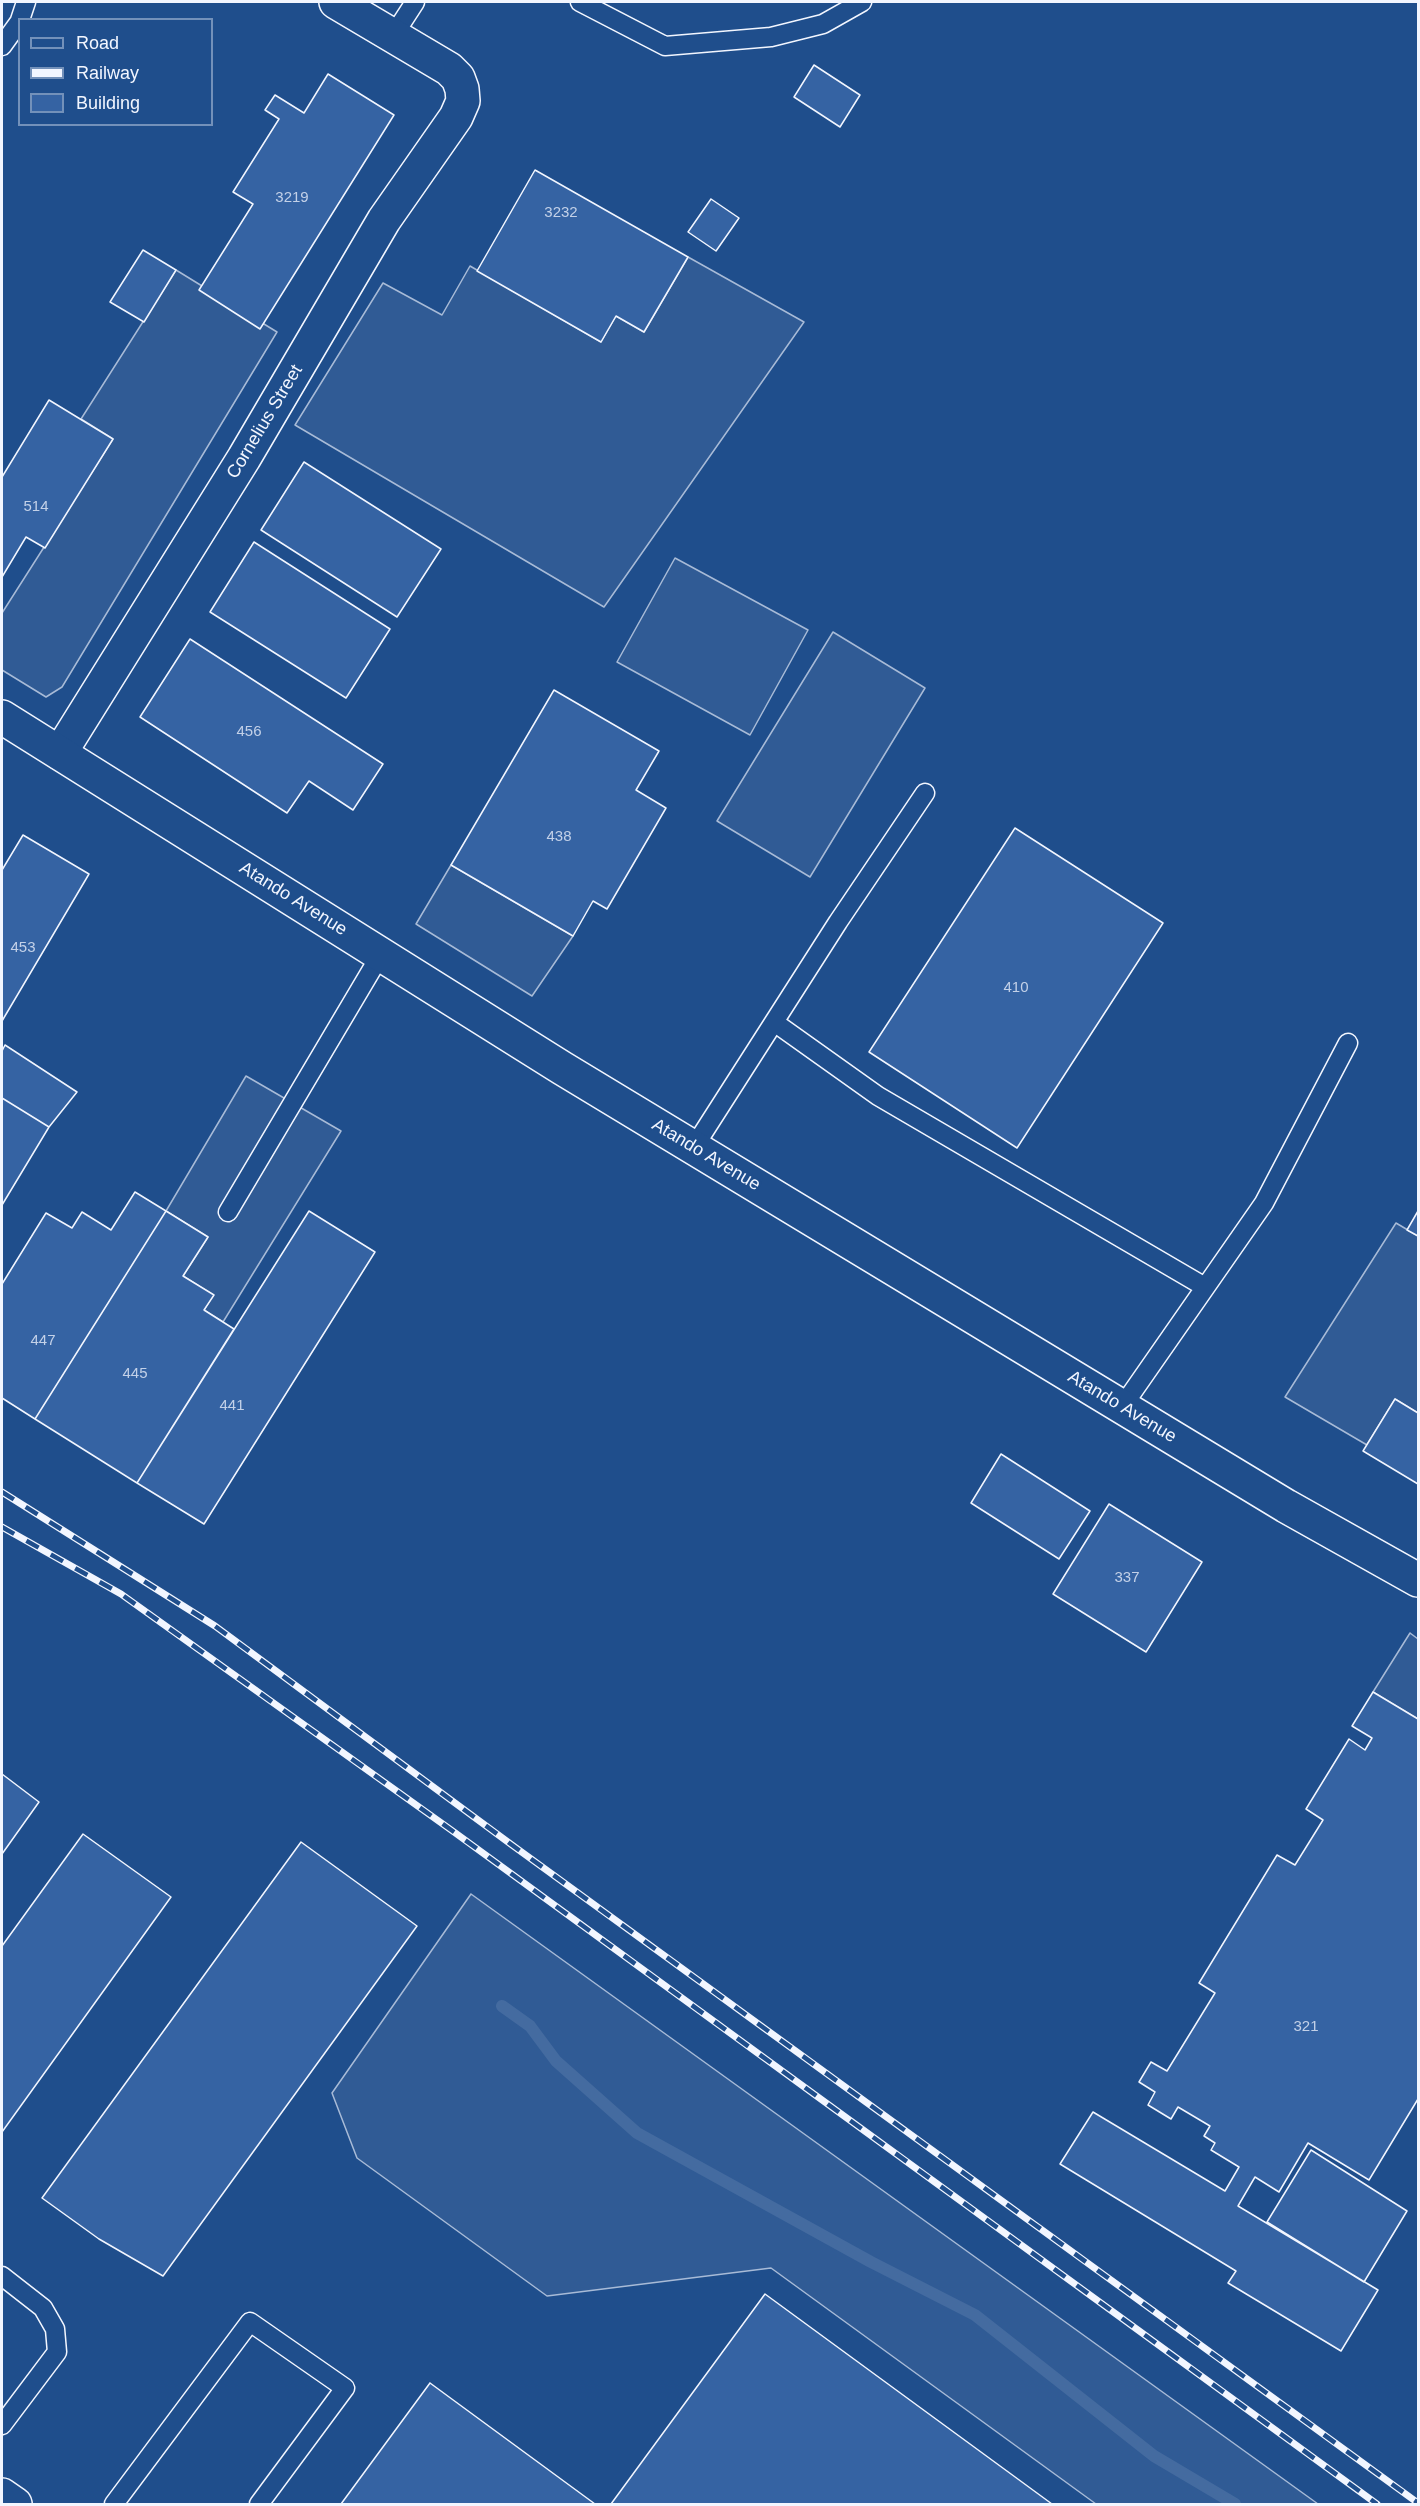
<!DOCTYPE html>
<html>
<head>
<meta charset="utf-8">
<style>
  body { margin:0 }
  #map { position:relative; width:1420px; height:2506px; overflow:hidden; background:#1f4e8c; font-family:Arial,sans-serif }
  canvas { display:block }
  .frame { position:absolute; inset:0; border:3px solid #f2f6ff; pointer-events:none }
  .legend { position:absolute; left:18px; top:18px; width:195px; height:108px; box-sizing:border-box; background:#1f4e8c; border:2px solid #7391ba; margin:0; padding:8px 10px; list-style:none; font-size:18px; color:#f2f6ff }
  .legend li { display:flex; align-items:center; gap:12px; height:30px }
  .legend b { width:30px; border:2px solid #7391ba }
</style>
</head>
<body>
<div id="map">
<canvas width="1420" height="2506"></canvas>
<div class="frame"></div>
<ul class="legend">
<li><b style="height:8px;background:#1f4e8c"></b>Road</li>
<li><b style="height:8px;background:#f2f6ff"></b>Railway</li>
<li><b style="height:16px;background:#3563a3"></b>Building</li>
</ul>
</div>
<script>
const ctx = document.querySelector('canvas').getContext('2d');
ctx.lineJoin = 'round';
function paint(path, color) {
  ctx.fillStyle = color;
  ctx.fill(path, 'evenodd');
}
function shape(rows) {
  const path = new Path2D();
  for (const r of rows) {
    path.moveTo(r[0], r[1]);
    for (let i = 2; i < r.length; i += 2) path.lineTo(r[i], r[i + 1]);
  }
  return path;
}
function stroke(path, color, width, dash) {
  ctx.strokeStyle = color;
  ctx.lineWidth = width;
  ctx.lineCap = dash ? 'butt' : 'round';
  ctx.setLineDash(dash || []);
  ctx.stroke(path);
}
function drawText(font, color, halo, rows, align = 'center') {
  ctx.font = font + ' Arial,sans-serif';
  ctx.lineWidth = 4.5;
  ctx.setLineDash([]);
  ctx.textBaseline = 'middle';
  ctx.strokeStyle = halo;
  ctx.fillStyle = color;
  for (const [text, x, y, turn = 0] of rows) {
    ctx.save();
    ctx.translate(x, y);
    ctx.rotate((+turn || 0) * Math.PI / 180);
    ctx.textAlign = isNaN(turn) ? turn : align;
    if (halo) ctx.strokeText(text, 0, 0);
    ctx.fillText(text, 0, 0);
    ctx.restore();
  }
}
const built = shape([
  [688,257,804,322,604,607,295,425,383,283,442,315,470,266,601,342,616,316,644,332,688,257],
  [176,270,277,332,62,687,46,697,2,670,2,613,113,439,81,419,176,270],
  [675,558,808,630,750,735,617,662,675,558],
  [833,632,925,688,810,877,717,821,833,632],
  [451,865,573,936,532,996,416,924,451,865],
  [246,1076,341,1131,223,1322,204,1310,213,1295,183,1276,208,1237,166,1211,246,1076],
  [1396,1223,1418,1236,1418,1413,1395,1399,1367,1445,1285,1397,1396,1223],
  [1410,1633,1418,1639,1418,1719,1373,1692,1410,1633],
  [471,1894,1318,2504,1096,2504,771,2268,547,2296,357,2158,332,2093,471,1894]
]);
paint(built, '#305b95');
stroke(built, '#a8bbd7', 1.5);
stroke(shape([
  [502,2006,530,2026,556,2061,637,2133,871,2262,975,2315,1154,2456,1235,2504]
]), '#446ba0', 12);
const building = shape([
  [814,65,860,95,840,127,794,97,814,65],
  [328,74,394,115,260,329,199,290,253,204,233,192,279,119,265,110,275,95,304,113,328,74],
  [535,170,688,257,644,332,616,316,601,342,477,271,535,170],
  [711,199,739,218,716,251,688,232,711,199],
  [143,250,176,270,144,322,110,302,143,250],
  [49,400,113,439,45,548,26,537,2,577,2,477,49,400],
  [304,462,441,549,397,617,261,530,304,462],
  [254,542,390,629,346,698,210,612,254,542],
  [190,639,383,764,353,810,309,781,287,813,140,717,190,639],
  [554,690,659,751,636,790,666,808,607,909,593,901,573,936,451,865,554,690],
  [1015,828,1163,923,1017,1148,869,1052,1015,828],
  [23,835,89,874,2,1021,2,870,23,835],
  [5,1045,77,1092,49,1127,2,1098,2,1051,5,1045],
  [2,1098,49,1127,2,1205,2,1098],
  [135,1192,166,1211,35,1419,2,1398,2,1284,46,1213,72,1228,82,1212,111,1230,135,1192],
  [166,1211,208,1237,183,1276,214,1295,204,1310,234,1329,137,1483,35,1419,166,1211],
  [309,1211,375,1252,204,1524,137,1483,309,1211],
  [1418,1211,1418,1236,1407,1230,1418,1211],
  [1395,1399,1418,1413,1418,1484,1363,1451,1395,1399],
  [1001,1454,1090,1511,1059,1559,971,1503,1001,1454],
  [1109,1504,1202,1562,1146,1652,1053,1594,1109,1504],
  [1373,1692,1418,1719,1418,2099,1369,2180,1308,2143,1279,2192,1255,2177,1238,2206,1378,2290,1341,2351,1228,2283,1236,2271,1060,2164,1093,2112,1225,2191,1239,2167,1211,2150,1215,2143,1204,2136,1210,2126,1178,2107,1171,2119,1148,2105,1155,2092,1139,2082,1151,2062,1167,2071,1215,1993,1199,1983,1277,1855,1295,1865,1323,1820,1306,1809,1349,1739,1365,1750,1372,1738,1352,1726,1373,1692],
  [2,1774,39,1802,2,1854,2,1774],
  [83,1834,171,1897,2,2132,2,1946,83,1834],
  [301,1842,417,1926,163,2276,99,2239,42,2198,301,1842],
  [1311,2150,1407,2211,1364,2282,1267,2222,1311,2150],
  [765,2294,1052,2504,611,2504,765,2294],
  [430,2383,595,2504,341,2504,430,2383]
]);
paint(building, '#3563a3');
stroke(building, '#f2f6ff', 1.5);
const lane = shape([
  [580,2,665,46,771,37,823,24,862,2],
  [20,20,26,2],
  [393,36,415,2],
  [2,46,20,21],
  [774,1022,878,1096,1205,1287],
  [694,1147,838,922,925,793],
  [228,1212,381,954],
  [1122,1407,1264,1203,1348,1043],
  [2,2276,43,2308,55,2329,57,2352,2,2425],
  [114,2504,250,2322,345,2388,259,2504]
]);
const street = shape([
  [60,753,244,458,384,220,456,117,463,101,462,89,458,78,449,69,336,2],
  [2,2495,15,2504]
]);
const secondary = shape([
  [2,717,562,1068,1286,1506,1418,1580]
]);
stroke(lane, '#f2f6ff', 21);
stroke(street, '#f2f6ff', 36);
stroke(secondary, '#f2f6ff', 36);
stroke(lane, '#1f4e8c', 18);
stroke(street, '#1f4e8c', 33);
stroke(secondary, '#1f4e8c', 33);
const rail = shape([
  [2,1492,215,1626,512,1845,1418,2503],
  [2,1527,121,1594,454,1832,1377,2504]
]);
stroke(rail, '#f2f6ff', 7);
stroke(rail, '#1f4e8c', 4.5, [14]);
drawText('15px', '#c3d1e8', null, [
  ["3219",292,198],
  ["3232",561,213],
  ["514",36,507],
  ["456",249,732],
  ["438",559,837],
  ["453",23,948],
  ["410",1016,988],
  ["447",43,1341],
  ["445",135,1374],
  ["441",232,1406],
  ["337",1127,1578],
  ["321",1306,2027]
]);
drawText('18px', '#f2f6ff', '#1f4e8c', [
  ["Cornelius Street",265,422,-59],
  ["Atando Avenue",293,899,32],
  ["Atando Avenue",706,1155,31],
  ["Atando Avenue",1122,1407,31]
]);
</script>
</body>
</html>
